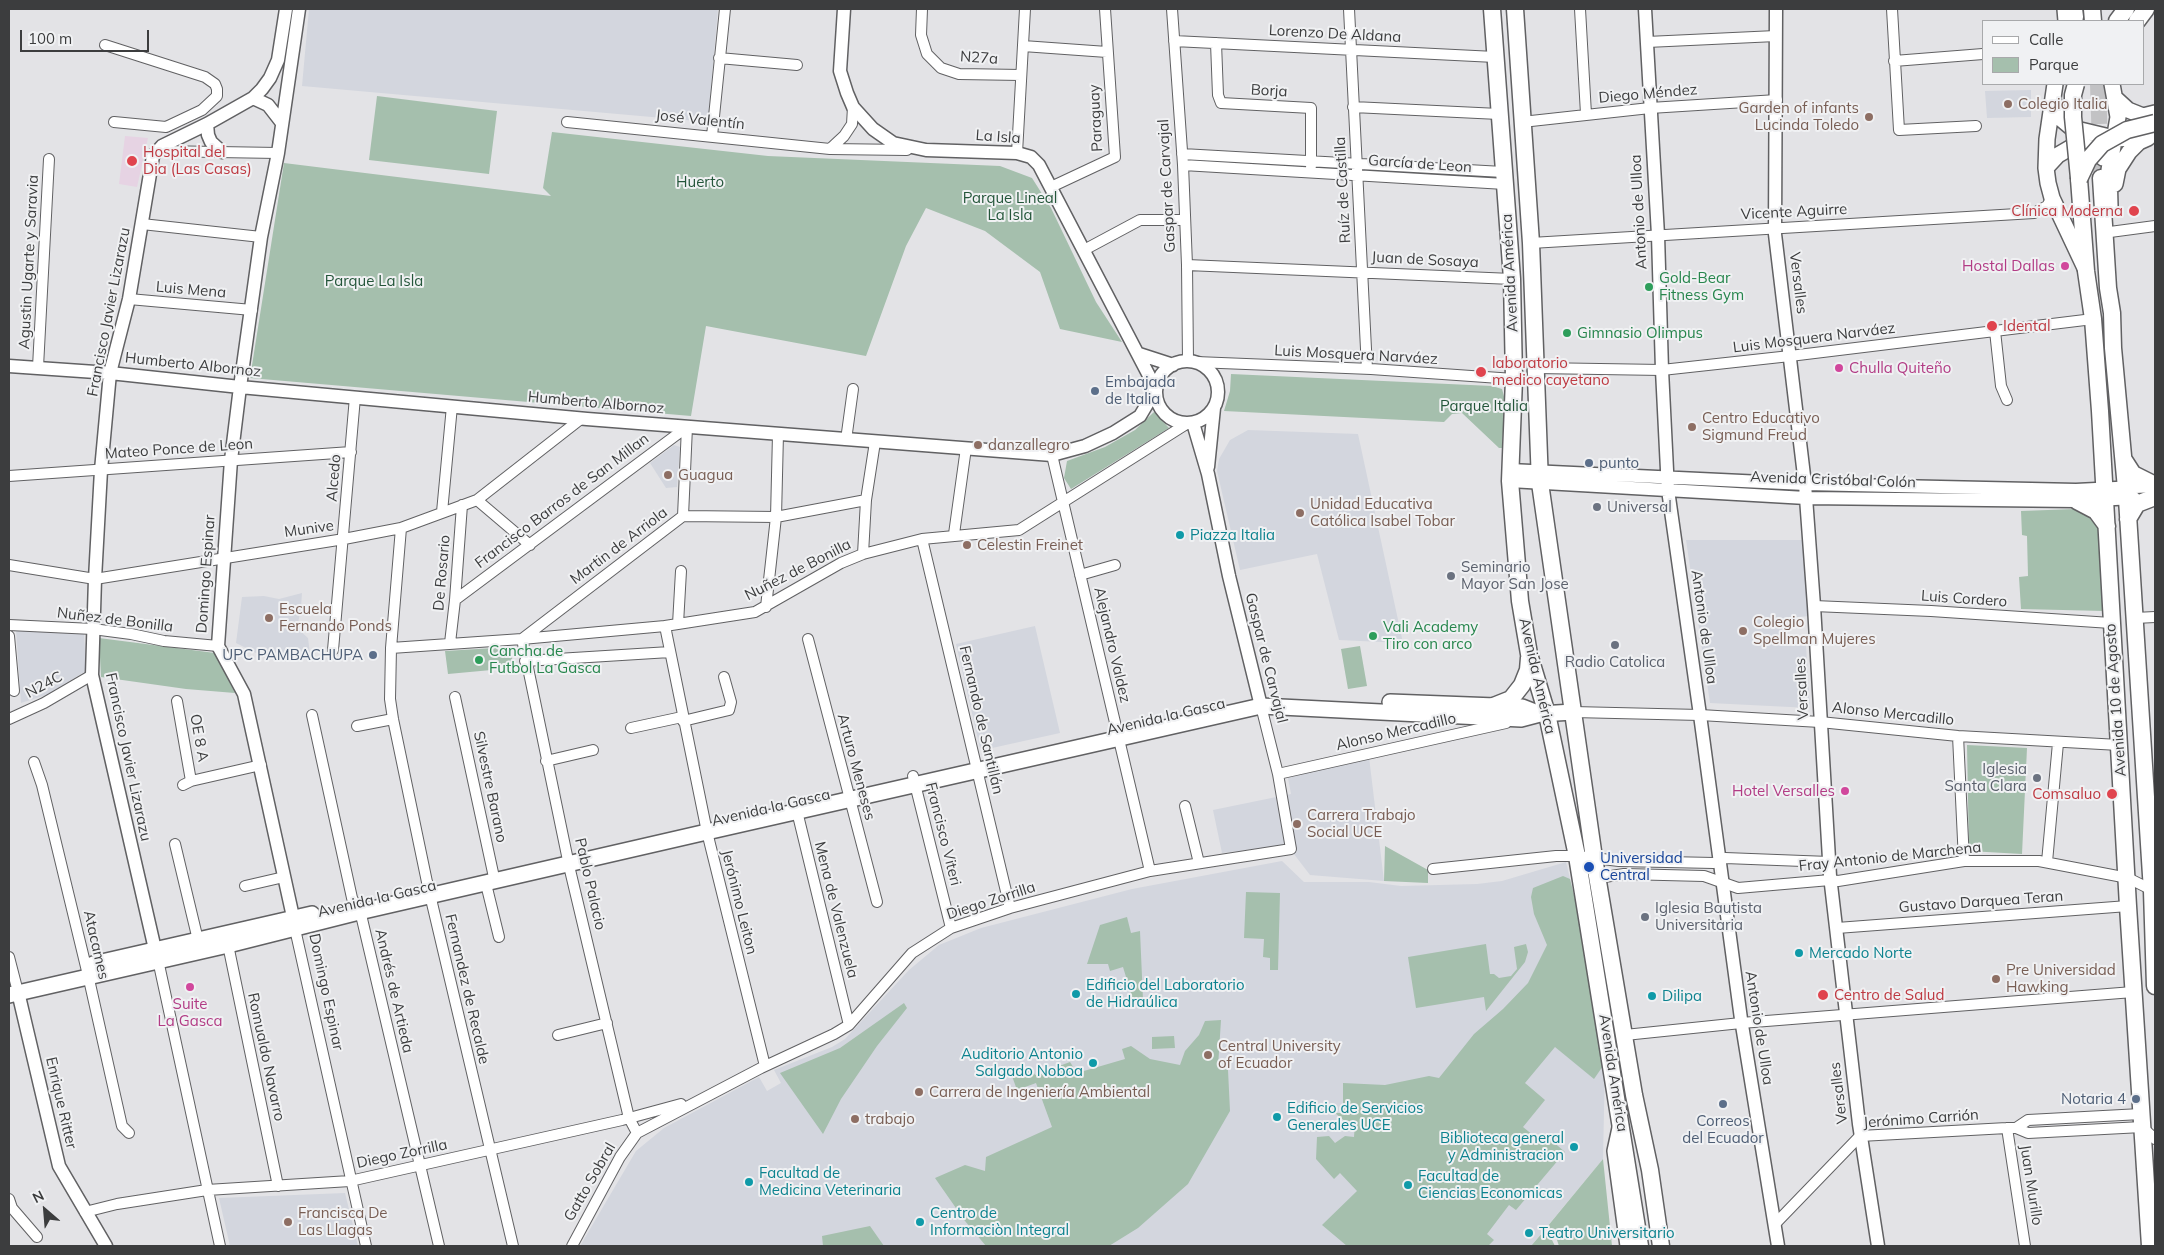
<!DOCTYPE html>
<html>
<head>
<meta charset="utf-8">
<style>
  body { margin:0 }
  #map { position:relative; width:2164px; height:1255px; overflow:hidden; background:#e3e3e6; font-family:Mulish,sans-serif }
  canvas { display:block }
  .frame { position:absolute; inset:0; border:10px solid #3c3d3e; pointer-events:none }
  .legend { position:absolute; left:1982px; top:20px; width:162px; height:65px; box-sizing:border-box; background:#f0f1f3; border:1px solid #a8a9ab; margin:0; padding:6px 9px; list-style:none; font-size:15px; color:#3c3d3e }
  .legend li { display:flex; align-items:center; gap:10px; height:25px }
  .legend b { width:25px; border:1px solid #a8a9ab }
  .north { position:absolute; left:20px; top:1185px; width:50px; height:50px; -webkit-text-stroke:4px #f0f1f3; paint-order:stroke; rotate:333deg; font-size:14px; font-weight:700; line-height:20px; text-align:center; color:#3c3d3e }
  .north::after { content:''; display:block; margin:auto; width:18px; height:22px; background:#3c3d3e; clip-path:polygon(50% 0,100% 100%,50% 72%,0 100%) }
  .scale { position:absolute; left:20px; top:30px; width:129px; height:22px; box-sizing:border-box; border:2px solid #3c3d3e; border-top:0; padding-left:6px; font-size:15px; line-height:18px; white-space:nowrap; color:#3c3d3e; -webkit-text-stroke:4px #f0f1f3; paint-order:stroke }
</style>
</head>
<body>
<div id="map">
<canvas width="2164" height="1255"></canvas>
<div class="frame"></div>
<ul class="legend">
<li><b style="height:6px;background:#fff"></b>Calle</li>
<li><b style="height:14px;background:#a5bfad"></b>Parque</li>
</ul>
<div class="north">N</div>
<div class="scale">100 m</div>
</div>
<script>
const ctx = document.querySelector('canvas').getContext('2d');
ctx.lineJoin = 'round';
function paint(path, color) {
  ctx.fillStyle = color;
  ctx.fill(path, 'evenodd');
}
function shape(rows) {
  const path = new Path2D();
  for (const r of rows) {
    if (r.length === 3) {
      path.moveTo(r[0] + r[2], r[1]);
      path.arc(r[0], r[1], r[2], 0, 2 * Math.PI);
      continue;
    }
    path.moveTo(r[0], r[1]);
    for (let i = 2; i < r.length; i += 2) path.lineTo(r[i], r[i + 1]);
  }
  return path;
}
function stroke(path, color, width, dash) {
  ctx.strokeStyle = color;
  ctx.lineWidth = width;
  ctx.lineCap = dash ? 'butt' : 'round';
  ctx.setLineDash(dash || []);
  ctx.stroke(path);
}
function drawText(font, color, halo, rows, align = 'center') {
  ctx.font = font + ' Mulish,sans-serif';
  ctx.lineWidth = 4;
  ctx.setLineDash([]);
  ctx.textBaseline = 'middle';
  ctx.strokeStyle = halo;
  ctx.fillStyle = color;
  for (const [text, x, y, turn = 0] of rows) {
    ctx.save();
    ctx.translate(x, y);
    ctx.rotate((+turn || 0) * Math.PI / 180);
    ctx.textAlign = isNaN(turn) ? turn : align;
    if (halo) ctx.strokeText(text, 0, 0);
    ctx.fillText(text, 0, 0);
    ctx.restore();
  }
}
paint(shape([
  [309,9,718,9,708,122,302,86],
  [2031,90,2031,117,1987,118,1985,91],
  [1248,430,1358,434,1403,643,1339,640,1317,554,1240,570,1217,471,1219,459,1230,440],
  [674,445,680,447,677,487,666,488,650,463],
  [1686,540,1803,540,1810,616,1786,618,1787,646,1806,645,1810,708,1710,703],
  [302,593,301,608,297,628,308,638,310,654,296,656,256,653,236,643,242,597,264,596,279,599],
  [1035,626,1060,733,983,750,980,748,956,644],
  [16,630,84,632,86,671,46,695,21,703],
  [1369,757,1384,881,1310,875,1287,845,1222,853,1213,810,1291,794,1288,778],
  [1282,861,1304,882,1369,882,1401,886,1477,884,1502,881,1566,862,1586,944,1605,1063,1603,1159,1531,1246,580,1246,636,1151,664,1128,759,1077,767,1091,781,1083,774,1070,832,1047,845,1039,909,970,939,945,981,928,1132,889],
  [345,1193,358,1246,230,1246,219,1198]
]), '#d3d6de');
paint(shape([
  [125,136,148,138,137,187,119,184]
]), '#e6d3e3');
paint(shape([
  [377,96,497,111,489,174,369,160],
  [552,132,768,156,1000,166,1032,178,1051,208,1096,302,1122,342,1060,329,1040,272,985,231,926,208,906,246,866,356,706,326,691,416,250,378,284,163,551,196,543,188],
  [1231,374,1492,386,1502,389,1505,400,1502,448,1499,448,1462,413,1452,414,1444,422,1224,411,1230,391],
  [1154,412,1169,428,1071,489,1064,478,1067,461,1105,447,1135,430],
  [2075,509,2086,514,2101,531,2104,611,2021,609,2019,577,2028,576,2027,536,2022,535,2021,511],
  [99,638,215,653,235,693,186,689,101,677],
  [1360,646,1367,686,1348,689,1341,649],
  [511,647,513,668,448,674,445,651],
  [1967,745,2027,748,2022,854,1969,851],
  [1385,846,1428,870,1428,883,1384,881],
  [1563,876,1570,879,1586,944,1605,1063,1594,1079,1555,1047,1525,1083,1545,1100,1523,1127,1539,1140,1544,1134,1565,1152,1516,1210,1509,1205,1487,1234,1494,1240,1488,1246,1347,1246,1322,1225,1357,1191,1340,1173,1334,1179,1316,1159,1317,1137,1329,1136,1335,1143,1345,1136,1354,1137,1355,1123,1346,1122,1335,1113,1343,1113,1343,1083,1385,1085,1429,1076,1439,1078,1474,1034,1503,1009,1528,983,1547,945,1534,914,1531,897,1533,888],
  [1246,892,1280,893,1278,970,1270,970,1270,958,1263,957,1264,939,1244,938],
  [1127,917,1131,933,1140,931,1143,1000,1133,1000,1123,967,1110,971,1108,964,1087,964,1100,925],
  [1486,944,1490,974,1494,974,1499,978,1511,976,1517,969,1514,947,1526,944,1528,952,1525,962,1486,1011,1484,997,1416,1008,1408,957],
  [904,1003,907,1008,877,1046,841,1099,823,1134,780,1073,840,1048],
  [1221,1020,1218,1067,1228,1070,1230,1111,1188,1184,1138,1228,1109,1246,986,1246,965,1221,935,1178,965,1165,985,1171,986,1157,1052,1127,1036,1083,1017,1090,1012,1076,1031,1068,1035,1075,1070,1062,1077,1073,1125,1059,1122,1049,1131,1046,1150,1059,1180,1065,1185,1051,1199,1035,1205,1021],
  [1174,1036,1175,1048,1152,1049,1152,1037],
  [1603,1159,1612,1246,1559,1246,1555,1234,1547,1227],
  [870,1226,884,1246,823,1246,822,1236],
  [1543,1232,1552,1240,1555,1246,1531,1246]
]), '#a5bfad');
stroke(shape([
  [2098,84,2101,178]
]), '#c2c2c4', 16, [16, 8]);
const minor = shape([
  [922,9,921,35,927,54,941,68,959,74,1021,75],
  [1172,9,1183,165,1187,265,1188,361],
  [1349,9,1367,369],
  [1580,9,1586,114],
  [1892,9,1899,130,1976,126],
  [1174,41,1495,57],
  [1647,42,1776,36],
  [1216,43,1218,95,1221,103,1311,108,1311,166],
  [105,45,205,77,215,84,217,89,217,96,202,110,166,127,114,122],
  [1023,46,1107,52],
  [719,58,797,65],
  [1894,61,1983,54],
  [1353,107,1499,114],
  [567,122,830,149,907,150],
  [1522,122,1650,108,1777,100],
  [712,136,725,9],
  [830,149,844,136,852,124,853,107],
  [157,151,278,153],
  [1017,153,1025,9],
  [1182,154,1503,172],
  [1183,165,1505,184],
  [1051,187,1115,157,1105,9],
  [142,224,261,237],
  [2110,232,2155,226],
  [1531,243,2034,213,2047,206,2052,198],
  [1084,250,1140,220,1185,220],
  [1187,265,1512,279],
  [129,299,252,310],
  [1995,331,2001,386,2007,400],
  [1196,362,1371,369,1514,379],
  [38,367,49,159],
  [1537,368,1662,370,1790,356,2093,319],
  [846,440,853,389],
  [1052,455,1150,871],
  [9,476,351,452],
  [477,500,530,545],
  [442,512,452,406],
  [683,516,687,427],
  [401,528,391,648,390,699,393,719,427,882,513,1246],
  [954,534,966,448],
  [922,539,1010,908],
  [863,554,866,500,875,442],
  [9,565,95,579,344,539,401,528,477,500,582,418],
  [1080,575,1115,565],
  [455,600,687,427],
  [1814,606,1931,611,2111,623],
  [766,607,776,517,778,434],
  [2135,618,2155,617],
  [678,624,681,571],
  [9,625,93,629,131,634,164,641,218,646],
  [665,626,707,832,765,1066],
  [9,636,14,691],
  [522,639,570,870,629,1118,637,1133],
  [522,639,683,516,776,517,866,500],
  [808,639,877,902],
  [450,643,455,600,462,505],
  [391,648,522,639,665,626,755,612,841,563,863,554,922,539,1019,530,1188,423],
  [333,650,355,397],
  [525,661,670,652],
  [455,697,495,882],
  [177,701,191,781],
  [1573,712,1700,715,1820,722,1958,736,2119,745],
  [312,715,352,898,362,919,439,1246],
  [9,719,44,703,92,675],
  [683,721,729,710,731,702,724,677],
  [357,726,393,719],
  [631,728,682,717],
  [1958,736,1964,861],
  [546,761,593,750],
  [34,762,42,785,88,975,122,1126,129,1133],
  [1278,774,1506,723],
  [913,776,951,928],
  [183,785,191,781,261,765],
  [795,803,849,1025],
  [1185,806,1199,863],
  [175,844,198,940],
  [2047,862,2058,743],
  [1433,869,1556,856,1577,856,1619,861,1714,863,1725,858,1829,862],
  [1598,878,1624,874,1704,876,1738,888,1830,880,1838,881,1964,861,2039,861,2128,878,2154,891],
  [486,884,499,937],
  [245,886,284,877],
  [1837,928,2128,906],
  [295,929,366,1246],
  [227,940,278,1186],
  [9,957,18,992],
  [158,960,220,1246],
  [558,1035,607,1023],
  [1625,1035,1741,1023,2133,992],
  [2007,1128,2025,1246],
  [2016,1128,2028,1120,2141,1114],
  [9,1199,12,1208,37,1237],
  [85,1212,117,1204,207,1190,350,1181,622,1120,681,1104],
  [1775,1224,1860,1136,2007,1128,2016,1128,2028,1133,2142,1127,2155,1139],
  [572,1246,620,1157,637,1133,761,1068,834,1034,849,1025,912,953,951,928,1010,908,1150,871,1291,849,1278,774,1261,706]
]);
const tertiary = shape([
  [1645,9,1658,235,1662,370,1668,490,1700,715,1741,1019,1778,1246],
  [1776,9,1775,234,1805,484,1814,606,1830,876,1859,1124,1878,1246],
  [253,98,268,105,282,123],
  [207,124,208,135,211,142,222,152],
  [1139,354,1173,365],
  [1187,392,31],
  [9,366,110,373,240,387,587,419,1052,455,1085,446,1113,433,1140,416,1156,389,1039,165,1031,157,1017,153,926,150,893,143,873,129,853,107,847,93,840,71,844,9],
  [1193,423,1208,474,1229,576,1261,706],
  [1208,467,1214,408],
  [1510,470,1805,484,2076,490,2155,486],
  [1510,481,1806,498,2077,501,2134,498],
  [295,926,244,694,218,646,231,460,240,387,261,237,278,153,299,9],
  [157,958,92,675,95,579,101,470,110,373,129,299,153,156,162,146,207,124,253,98,262,89,270,78,278,60,286,9],
  [18,992,59,1166,106,1246]
]);
const secondary = shape([
  [2065,9,2066,21],
  [2055,84,2047,139,2046,168,2048,183,2052,198,2085,268],
  [2116,99,2128,110,2143,116,2155,113],
  [2053,100,2060,118,2072,128,2118,139,2154,135],
  [2046,168,2058,155,2070,148,2080,145,2094,149,2103,158],
  [2115,184,2118,169,2129,152,2139,142,2148,138],
  [2110,206,2109,170,2118,117,2112,84],
  [1390,702,1522,707,1540,714],
  [93,964,312,914],
  [9,995,228,945,359,912,711,831,1261,706,1521,719,1540,714,1573,712],
  [1620,1128,1615,1151,1628,1246]
]);
const primary = shape([
  [1492,9,1512,279,1514,379,1510,481,1520,601,1529,654,1547,714,1577,856,1640,1246],
  [1515,9,1531,243,1540,483,1594,858,1634,1095,1650,1170,1661,1246],
  [2074,9,2075,17],
  [2092,9,2093,21],
  [2117,21,2126,9],
  [2137,21,2146,9],
  [2101,178,2108,288,2112,313,2113,348,2127,499,2152,891,2155,986],
  [2079,179,2086,271,2093,319,2100,411,2128,906,2150,1246],
  [2124,460,2133,474,2155,485],
  [2077,501,2096,511,2107,526],
  [2128,519,2137,504,2155,497],
  [1491,707,1511,699,1522,685,1528,670,1529,658]
]);
stroke(minor, '#616163', 12);
stroke(tertiary, '#616163', 15);
stroke(secondary, '#616163', 18);
stroke(primary, '#616163', 19);
stroke(minor, '#fff', 10);
stroke(tertiary, '#fff', 12);
stroke(secondary, '#fff', 15);
stroke(primary, '#fff', 16);
const primaryBridge = shape([
  [2076,84,2073,95,2073,117,2079,178],
  [2079,179,2088,160,2102,144,2127,130,2155,123]
]);
stroke(primaryBridge, '#616163', 19, []);
stroke(primaryBridge, '#fff', 16);
for (const [x, y, r, color] of [
  [2008,104,5,"#8d6e63"],
  [1869,117,5,"#8d6e63"],
  [132,161,6,"#e0444e"],
  [2134,211,6,"#e0444e"],
  [2065,266,5,"#d1479c"],
  [1649,287,5,"#2e9e5b"],
  [1992,326,6,"#e0444e"],
  [1567,333,5,"#2e9e5b"],
  [1839,368,5,"#d1479c"],
  [1481,372,6,"#e0444e"],
  [1095,391,5,"#5c6f8a"],
  [1692,427,5,"#8d6e63"],
  [978,445,5,"#8d6e63"],
  [1589,463,5,"#5c6f8a"],
  [668,475,5,"#8d6e63"],
  [1597,507,5,"#6b7280"],
  [1300,513,5,"#8d6e63"],
  [1180,535,5,"#0f9aa8"],
  [967,545,5,"#8d6e63"],
  [1451,576,5,"#6b7280"],
  [269,618,5,"#8d6e63"],
  [1743,631,5,"#8d6e63"],
  [1373,636,5,"#2e9e5b"],
  [1615,645,5,"#6b7280"],
  [373,655,5,"#5c6f8a"],
  [479,660,5,"#2e9e5b"],
  [2037,778,5,"#6b7280"],
  [1845,791,5,"#d1479c"],
  [2112,794,6,"#e0444e"],
  [1297,824,5,"#8d6e63"],
  [1589,867,6,"#1a4fb4"],
  [1645,917,5,"#6b7280"],
  [1799,953,5,"#0f9aa8"],
  [1996,979,5,"#8d6e63"],
  [190,987,5,"#d1479c"],
  [1076,994,5,"#0f9aa8"],
  [1823,995,6,"#e0444e"],
  [1652,996,5,"#0f9aa8"],
  [1208,1055,5,"#8d6e63"],
  [1093,1063,5,"#0f9aa8"],
  [919,1092,5,"#8d6e63"],
  [2136,1099,5,"#5c6f8a"],
  [1723,1104,5,"#5c6f8a"],
  [1277,1117,5,"#0f9aa8"],
  [855,1119,5,"#8d6e63"],
  [1574,1147,5,"#0f9aa8"],
  [749,1182,5,"#0f9aa8"],
  [1408,1185,5,"#0f9aa8"],
  [288,1222,5,"#8d6e63"],
  [920,1222,5,"#0f9aa8"],
  [1529,1233,5,"#0f9aa8"]
]) {
  const dot = new Path2D();
  dot.arc(x, y, r, 0, 2 * Math.PI);
  ctx.fillStyle = color;
  ctx.fill(dot);
  stroke(dot, '#f0f1f3', 2);
}
drawText('15px', '#3c3d3e', '#f0f1f3', [
  ["Lorenzo De Aldana",1335,34,3],
  ["N27a",979,58,4],
  ["Borja",1269,91,3],
  ["Diego Méndez",1648,94,-5],
  ["Paraguay",1096,118,-93],
  ["José Valentín",700,120,6],
  ["La Isla",998,137,4],
  ["García de Leon",1420,164,4],
  ["Gaspar de Carvajal",1167,186,-93],
  ["Ruíz de Castilla",1343,190,-93],
  ["Antonio de Ulloa",1639,212,-93],
  ["Vicente Aguirre",1794,212,-3],
  ["Juan de Sosaya",1425,260,3],
  ["Agustin Ugarte y Saravia",29,262,-87],
  ["Avenida América",1510,273,-93],
  ["Versalles",1798,283,83],
  ["Luis Mena",191,290,5],
  ["Francisco Javier Lizarazu",109,312,-79],
  ["Luis Mosquera Narváez",1814,338,-7],
  ["Luis Mosquera Narváez",1356,355,3],
  ["Humberto Albornoz",193,365,6],
  ["Humberto Albornoz",596,403,5],
  ["Mateo Ponce de Leon",179,449,-4],
  ["Alcedo",334,478,-85],
  ["Avenida Cristóbal Colón",1833,480,2],
  ["Francisco Barros de San Millan",562,501,-37],
  ["Munive",309,529,-8],
  ["Martin de Arriola",619,546,-37],
  ["Nuñez de Bonilla",798,570,-27],
  ["De Rosario",442,573,-85],
  ["Domingo Espinar",206,574,-86],
  ["Luis Cordero",1964,599,4],
  ["Nuñez de Bonilla",115,620,7],
  ["Antonio de Ulloa",1704,627,82],
  ["Alejandro Valdez",1112,645,77],
  ["Gaspar de Carvajal",1266,658,76],
  ["Avenida América",1537,676,77],
  ["N24C",44,685,-28],
  ["Versalles",1802,689,-93],
  ["Avenida 10 de Agosto",2116,700,-94],
  ["Alonso Mercadillo",1893,714,6],
  ["Avenida la Gasca",1166,717,-13],
  ["Fernando de Santillán",981,720,77],
  ["Alonso Mercadillo",1396,732,-13],
  ["OE 8 A",199,738,80],
  ["Francisco Javier Lizarazu",128,757,78],
  ["Arturo Meneses",856,767,75],
  ["Silvestre Barano",490,787,78],
  ["Avenida la Gasca",771,808,-13],
  ["Francisco Viteri",943,834,76],
  ["Fray Antonio de Marchena",1890,857,-6],
  ["Pablo Palacio",590,884,77],
  ["Avenida la Gasca",377,899,-13],
  ["Diego Zorrilla",991,901,-18],
  ["Jerónimo Leiton",739,902,76],
  ["Gustavo Darquea Teran",1981,902,-4],
  ["Mena de Valenzuela",836,910,76],
  ["Atacames",96,945,77],
  ["Fernandez de Recalde",467,989,77],
  ["Andrés de Artieda",394,991,77],
  ["Domingo Espinar",326,992,78],
  ["Antonio de Ulloa",1759,1028,81],
  ["Romualdo Navarro",266,1057,78],
  ["Avenida América",1613,1073,81],
  ["Versalles",1839,1093,-97],
  ["Enrique Ritter",61,1103,77],
  ["Jerónimo Carrión",1921,1119,-4],
  ["Diego Zorrilla",402,1154,-12],
  ["Gatto Sobral",590,1182,-60],
  ["Juan Murillo",2031,1185,81]
]);
drawText('15px', '#785e54', '#f0f1f3', [
  ["Colegio Italia",2018,104],
  ["Garden of infants",1859,108,"right"],
  ["Lucinda Toledo",1859,125,"right"],
  ["Centro Educativo",1702,418],
  ["Sigmund Freud",1702,435],
  ["danzallegro",988,445],
  ["Guagua",678,475],
  ["Unidad Educativa",1310,504],
  ["Católica Isabel Tobar",1310,521],
  ["Celestin Freinet",977,545],
  ["Escuela",279,609],
  ["Fernando Ponds",279,626],
  ["Colegio",1753,622],
  ["Spellman Mujeres",1753,639],
  ["Carrera Trabajo",1307,815],
  ["Social UCE",1307,832],
  ["Pre Universidad",2006,970],
  ["Hawking",2006,987],
  ["Central University",1218,1046],
  ["of Ecuador",1218,1063],
  ["Carrera de Ingeniería Ambiental",929,1092],
  ["trabajo",865,1119],
  ["Francisca De",298,1213],
  ["Las Llagas",298,1230]
], 'left');
drawText('15px', '#be3a42', '#f0f1f3', [
  ["Hospital del",143,152],
  ["Dia (Las Casas)",143,169],
  ["Clínica Moderna",2123,211,"right"],
  ["Idental",2003,326],
  ["laboratorio",1492,363],
  ["medico cayetano",1492,380],
  ["Comsaluo",2101,794,"right"],
  ["Centro de Salud",1834,995]
], 'left');
drawText('15px', '#24563a', '#f0f1f3', [
  ["Huerto",700,182],
  ["Parque Lineal",1010,198],
  ["La Isla",1010,215],
  ["Parque La Isla",374,281],
  ["Parque Italia",1484,406]
]);
drawText('15px', '#b23c85', '#f0f1f3', [
  ["Hostal Dallas",2055,266],
  ["Chulla Quiteño",1849,368,"left"],
  ["Hotel Versalles",1835,791],
  ["Suite",190,1004,"center"],
  ["La Gasca",190,1021,"center"]
], 'right');
drawText('15px', '#27864d', '#f0f1f3', [
  ["Gold-Bear",1659,278],
  ["Fitness Gym",1659,295],
  ["Gimnasio Olimpus",1577,333],
  ["Vali Academy",1383,627],
  ["Tiro con arco",1383,644],
  ["Cancha de",489,651],
  ["Futbol La Gasca",489,668]
], 'left');
drawText('15px', '#4e5e75', '#f0f1f3', [
  ["Embajada",1105,382],
  ["de Italia",1105,399],
  ["punto",1599,463],
  ["UPC PAMBACHUPA",363,655,"right"],
  ["Notaria 4",2126,1099,"right"],
  ["Correos",1723,1121,"center"],
  ["del Ecuador",1723,1138,"center"]
], 'left');
drawText('15px', '#5b616d', '#f0f1f3', [
  ["Universal",1607,507],
  ["Seminario",1461,567],
  ["Mayor San Jose",1461,584],
  ["Radio Catolica",1615,662,"center"],
  ["Iglesia",2027,769,"right"],
  ["Santa Clara",2027,786,"right"],
  ["Iglesia Bautista",1655,908],
  ["Universitaria",1655,925]
], 'left');
drawText('15px', '#0d838f', '#f0f1f3', [
  ["Piazza Italia",1190,535],
  ["Mercado Norte",1809,953],
  ["Edificio del Laboratorio",1086,985],
  ["de Hidraúlica",1086,1002],
  ["Dilipa",1662,996],
  ["Auditorio Antonio",1083,1054,"right"],
  ["Salgado Noboa",1083,1071,"right"],
  ["Edificio de Servicios",1287,1108],
  ["Generales UCE",1287,1125],
  ["Biblioteca general",1564,1138,"right"],
  ["y Administracion",1564,1155,"right"],
  ["Facultad de",759,1173],
  ["Medicina Veterinaria",759,1190],
  ["Facultad de",1418,1176],
  ["Ciencias Economicas",1418,1193],
  ["Centro de",930,1213],
  ["Informaciòn Integral",930,1230],
  ["Teatro Universitario",1539,1233]
], 'left');
drawText('15px', '#164399', '#f0f1f3', [
  ["Universidad",1600,858],
  ["Central",1600,875]
], 'left');
</script>
</body>
</html>
